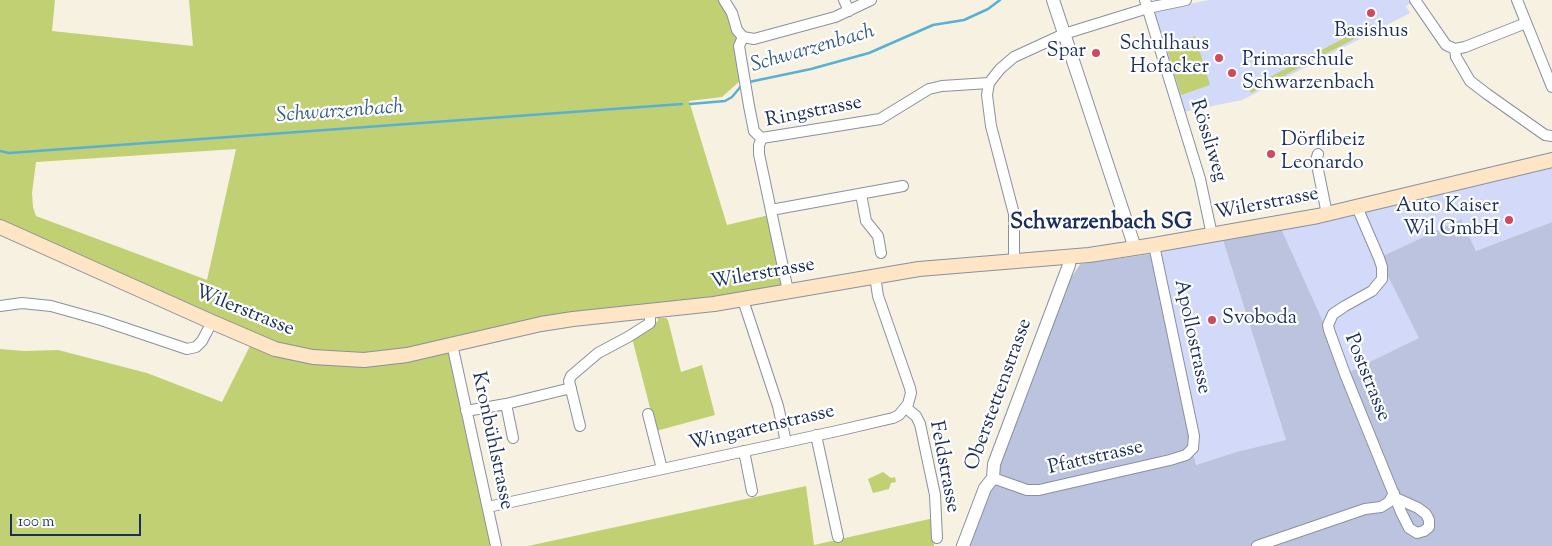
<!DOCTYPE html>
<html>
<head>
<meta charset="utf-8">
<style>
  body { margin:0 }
  #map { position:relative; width:1552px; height:546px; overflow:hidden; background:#f7f1e2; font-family:"Sorts Mill Goudy",serif }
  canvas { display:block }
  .scale { position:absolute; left:10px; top:514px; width:131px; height:22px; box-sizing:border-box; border:2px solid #1b2f5e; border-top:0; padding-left:6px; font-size:15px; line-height:18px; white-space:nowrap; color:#1b2f5e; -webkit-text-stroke:4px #fff; paint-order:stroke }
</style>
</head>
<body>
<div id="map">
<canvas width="1552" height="546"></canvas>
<div class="scale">100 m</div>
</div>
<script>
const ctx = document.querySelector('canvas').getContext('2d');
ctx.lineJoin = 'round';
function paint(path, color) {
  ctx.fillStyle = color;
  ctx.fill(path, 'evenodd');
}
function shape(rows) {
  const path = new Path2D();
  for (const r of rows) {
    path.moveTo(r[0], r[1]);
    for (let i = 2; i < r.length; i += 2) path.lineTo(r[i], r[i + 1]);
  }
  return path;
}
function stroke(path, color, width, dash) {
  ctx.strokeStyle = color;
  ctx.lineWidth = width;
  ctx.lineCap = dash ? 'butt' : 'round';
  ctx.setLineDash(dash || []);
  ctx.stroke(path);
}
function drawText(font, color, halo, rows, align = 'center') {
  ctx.font = font + ' "Sorts Mill Goudy",serif';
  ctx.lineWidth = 4.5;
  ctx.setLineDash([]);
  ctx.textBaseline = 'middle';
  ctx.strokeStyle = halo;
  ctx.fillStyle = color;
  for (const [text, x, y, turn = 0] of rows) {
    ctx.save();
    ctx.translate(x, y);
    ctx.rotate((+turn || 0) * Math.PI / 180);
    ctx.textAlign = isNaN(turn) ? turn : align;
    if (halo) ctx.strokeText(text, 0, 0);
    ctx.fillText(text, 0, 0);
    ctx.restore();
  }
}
paint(shape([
  [1209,0,1408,0,1411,3,1406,6,1410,13,1242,100,1183,112,1161,46,1154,11],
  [1552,160,1552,222,1476,251,1460,219,1380,258,1420,338,1345,374,1330,337,1279,224],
  [1221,234,1286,440,1236,452,1196,465,1154,245]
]), '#d2d9f9');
paint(shape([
  [1461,219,1476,251,1552,222,1552,546,969,546,1070,280,1080,264,1151,254,1196,465,1236,452,1286,440,1221,234,1279,224,1330,337,1345,374,1419,338,1379,258]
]), '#bcc3de');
paint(shape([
  [0,0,55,0,52,31,193,46,189,0,724,0,738,39,741,80,722,97,689,101,727,225,769,215,783,284,780,287,446,340,491,546,0,546,0,349,24,351,58,350,147,373,222,402,253,340,0,227],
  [236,149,207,280,36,216,33,207,32,193,36,162],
  [1371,24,1373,29,1251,93,1249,88],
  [1195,36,1210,85,1181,95,1166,46],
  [658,318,666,318,668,320,681,372,702,365,715,415,656,431,632,338,658,321],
  [883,472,891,478,895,477,896,482,891,483,889,489,873,493,868,479],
  [806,486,814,545,934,518,934,546,528,546]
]), '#c0d073');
stroke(shape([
  [749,82,811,69,869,53,933,25,964,20,988,9,1000,0],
  [690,104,725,101,732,97,742,85],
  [0,151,9,153,682,104]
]), '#58b1d5', 2.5);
const minor = shape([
  [724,0,732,13,737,30,743,37,739,46,749,106,754,131,759,136,762,138],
  [844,0,849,11],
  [1145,0,1200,179,1212,235],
  [1415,0,1446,45,1455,49],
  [1517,0,1552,87],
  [743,37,754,39,835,17,871,0],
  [1455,49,1456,57,1470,81,1487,94,1545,135,1552,136],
  [1455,49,1465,47,1526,23],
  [762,138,880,119,929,89,942,86,989,83],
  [762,138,759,145,759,154,788,291],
  [1318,154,1316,160,1327,214],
  [861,194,866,221,878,236,881,253],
  [1357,207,1379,258,1382,267,1382,279,1372,291,1345,306,1333,314,1328,325,1329,330,1345,374,1401,512,1409,528,1417,533,1424,531,1429,527,1429,520,1426,514,1418,508,1396,498],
  [771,210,903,186],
  [1014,261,1014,214,991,126,987,95,989,83,1000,69,1014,57,1064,34,1148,8,1186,0],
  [743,300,778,406,786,442],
  [0,306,22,303,51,306,101,320,187,349,196,347,202,341,212,322],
  [452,344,496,546],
  [506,404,513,438],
  [906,408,916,416,920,424,935,495,937,538],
  [466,411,506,404,571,388],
  [648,414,662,469],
  [580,426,569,381,571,376,598,353,628,337,650,323,650,311],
  [816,435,838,537],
  [744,451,752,491],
  [993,478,1027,490,1039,490,1170,460,1186,455,1193,448,1194,436,1154,245],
  [488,507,837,431,893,418,899,415,908,404,911,393,910,388,878,296,875,276],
  [1257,546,1365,509,1381,507,1389,502,1394,493]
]);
const tertiary = shape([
  [1053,0,1135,248],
  [963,546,985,488,993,478,994,464,1069,265,1069,257]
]);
const secondary = shape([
  [0,227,212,322,275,349,313,357,364,360,407,355,541,324,573,319,714,304,919,269,1089,255,1154,245,1318,216,1552,160]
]);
stroke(minor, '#8990a0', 12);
stroke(tertiary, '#8990a0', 14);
stroke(secondary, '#8990a0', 16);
stroke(minor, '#fff', 10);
stroke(tertiary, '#fff', 12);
stroke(secondary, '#fee5c5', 14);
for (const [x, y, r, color] of [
  [1371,13,5,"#d1495b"],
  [1096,53,5,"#d1495b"],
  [1219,58,5,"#d1495b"],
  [1232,73,5,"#d1495b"],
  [1271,154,5,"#d1495b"],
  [1509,220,5,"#d1495b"],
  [1212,320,5,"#d1495b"]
]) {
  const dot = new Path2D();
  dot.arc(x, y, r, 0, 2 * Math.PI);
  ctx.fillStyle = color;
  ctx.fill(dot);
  stroke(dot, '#fff', 2);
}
drawText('20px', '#1b2f5e', '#fff', [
  ["Basishus",1371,33,"center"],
  ["Schulhaus",1209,46],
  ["Hofacker",1209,69],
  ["Spar",1086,53],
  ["Primarschule",1242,62,"left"],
  ["Schwarzenbach",1242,85,"left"],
  ["Dörflibeiz",1281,142,"left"],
  ["Leonardo",1281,165,"left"],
  ["Auto Kaiser",1499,208],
  ["Wil GmbH",1499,231],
  ["Svoboda",1222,320,"left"]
], 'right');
drawText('20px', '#1b2f5e', '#fff', [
  ["Ringstrasse",814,113,-11],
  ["Rössliweg",1207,141,73],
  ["Wilerstrasse",1267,205,-11],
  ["Wilerstrasse",763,275,-10],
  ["Wilerstrasse",244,312,22],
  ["Apollostrasse",1191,337,78],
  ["Poststrasse",1366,378,68],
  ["Oberstettenstrasse",1000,395,-70],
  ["Wingartenstrasse",762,429,-13],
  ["Kronbühlstrasse",491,441,78],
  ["Pfattstrasse",1096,459,-13],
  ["Feldstrasse",943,467,79]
]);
drawText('italic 21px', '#305c88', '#fff', [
  ["Schwarzenbach",813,50,-16],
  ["Schwarzenbach",340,113,-4]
]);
drawText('bold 22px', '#1b2f5e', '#fff', [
  ["Schwarzenbach SG",1101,224]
]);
</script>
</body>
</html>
